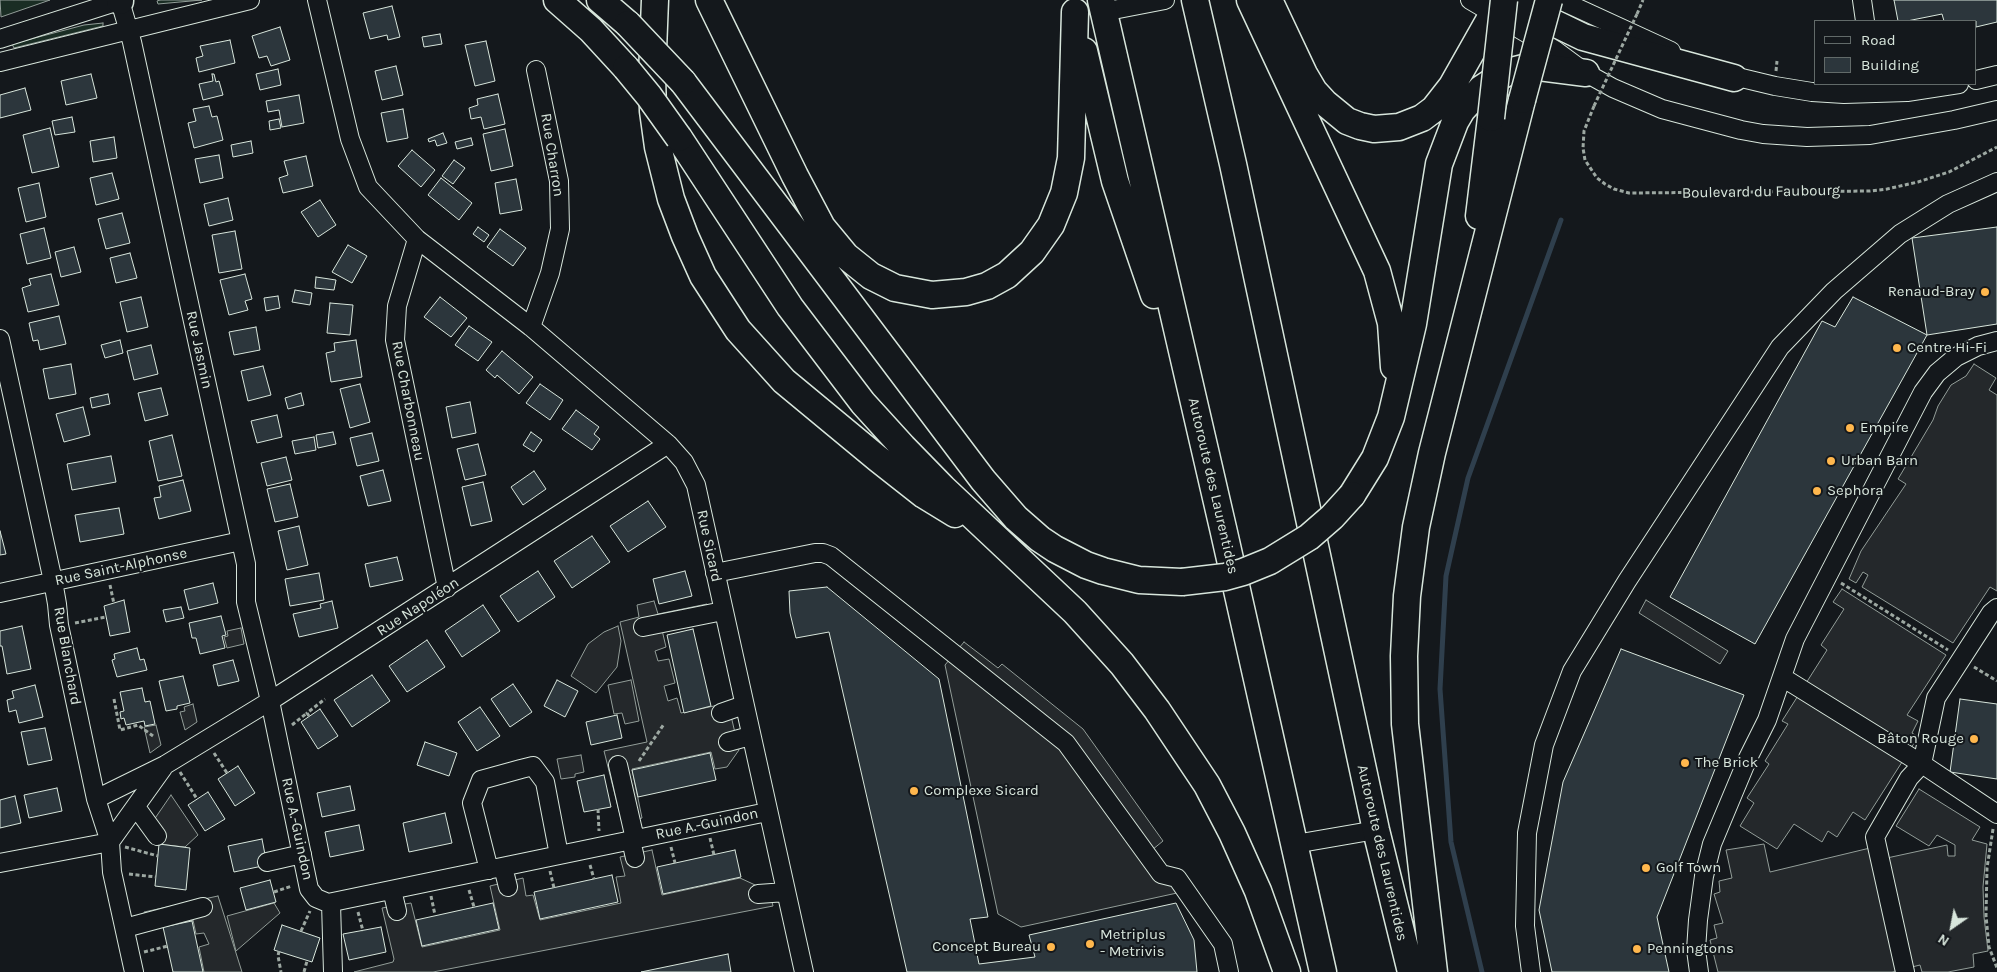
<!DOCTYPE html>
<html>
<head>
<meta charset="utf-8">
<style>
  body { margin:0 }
  #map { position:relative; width:1997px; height:972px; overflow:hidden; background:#14181c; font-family:Karla,sans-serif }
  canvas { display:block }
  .legend { position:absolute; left:1814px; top:20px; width:162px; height:65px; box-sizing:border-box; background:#14181c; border:1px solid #626a69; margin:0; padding:6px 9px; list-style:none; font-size:15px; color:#d8e6dc }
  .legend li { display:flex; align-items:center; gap:10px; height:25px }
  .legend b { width:25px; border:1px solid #626a69 }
  .north { position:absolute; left:1927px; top:902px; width:50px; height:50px; -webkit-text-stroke:4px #14181c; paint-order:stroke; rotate:213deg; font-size:14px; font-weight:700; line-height:20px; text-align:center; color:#d8e6dc }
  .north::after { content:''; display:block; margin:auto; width:18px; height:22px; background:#d8e6dc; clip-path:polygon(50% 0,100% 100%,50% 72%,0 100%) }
</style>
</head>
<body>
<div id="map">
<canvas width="1997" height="972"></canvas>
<ul class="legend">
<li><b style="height:6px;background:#14181c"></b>Road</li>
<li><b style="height:14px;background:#2c363c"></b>Building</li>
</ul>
<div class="north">N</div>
</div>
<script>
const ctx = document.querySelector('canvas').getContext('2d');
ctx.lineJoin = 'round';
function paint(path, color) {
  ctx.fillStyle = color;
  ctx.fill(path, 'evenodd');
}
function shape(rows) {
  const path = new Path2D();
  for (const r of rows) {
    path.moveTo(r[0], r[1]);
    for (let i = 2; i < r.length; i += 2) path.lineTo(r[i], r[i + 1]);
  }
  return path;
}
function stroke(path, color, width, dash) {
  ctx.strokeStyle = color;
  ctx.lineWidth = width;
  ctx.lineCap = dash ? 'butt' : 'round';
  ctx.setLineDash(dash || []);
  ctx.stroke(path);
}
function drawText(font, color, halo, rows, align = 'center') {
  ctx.font = font + ' Karla,sans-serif';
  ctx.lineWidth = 4;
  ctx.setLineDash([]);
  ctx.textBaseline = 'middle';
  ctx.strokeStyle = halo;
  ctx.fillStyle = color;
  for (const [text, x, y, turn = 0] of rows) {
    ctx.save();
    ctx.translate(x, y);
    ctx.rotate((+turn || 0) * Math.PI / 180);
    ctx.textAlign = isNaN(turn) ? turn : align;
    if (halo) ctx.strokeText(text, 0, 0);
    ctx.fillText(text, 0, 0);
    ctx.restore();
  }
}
const green = shape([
  [0,0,50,0,1,17,0,0],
  [160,0,202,0,158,4,157,1,160,0],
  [103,23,103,26,14,48,12,44,84,25,103,23]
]);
paint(green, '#1a2d24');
stroke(green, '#939e99', 1);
const parking = shape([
  [1974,364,1996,378,1989,390,1997,395,1997,591,1990,587,1953,643,1862,587,1868,575,1863,572,1856,583,1849,579,1861,551,1906,484,1898,479,1933,420,1938,406,1951,385,1966,376,1974,364],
  [1842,589,1946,655,1907,715,1918,721,1912,733,1918,737,1865,820,1853,812,1837,837,1828,831,1822,842,1794,824,1777,849,1740,826,1754,803,1747,798,1769,764,1765,761,1788,724,1782,721,1827,650,1821,645,1844,609,1833,602,1842,589],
  [1646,600,1728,651,1720,664,1639,613,1646,600],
  [654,601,658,614,707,604,710,619,662,630,666,647,655,651,658,661,669,659,675,683,664,686,668,701,677,698,681,713,728,703,739,750,727,767,715,769,711,752,632,769,642,818,622,823,604,751,647,742,620,622,639,617,637,605,654,601],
  [618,626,621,641,617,667,596,693,571,676,588,644,604,632,618,626],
  [241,628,244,644,227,648,224,637,228,636,227,631,241,628],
  [964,642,998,668,1002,664,1083,729,1163,841,1152,850,1170,872,1177,893,1021,927,998,914,945,665,964,642],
  [631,680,639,721,625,724,622,713,614,714,608,685,631,680],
  [193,704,197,722,185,730,180,712,185,711,184,707,193,704],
  [156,725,161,745,150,753,144,727,156,725],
  [581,755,584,772,575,774,575,777,561,779,557,759,581,755],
  [1919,789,1980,827,1972,840,1987,844,1983,887,1984,917,1988,951,1973,954,1974,967,1948,972,1922,972,1920,965,1892,972,1718,972,1710,940,1717,938,1714,925,1723,923,1714,894,1720,892,1719,881,1732,878,1726,850,1764,844,1770,872,1870,848,1873,861,1947,845,1948,856,1955,856,1955,845,1937,835,1929,846,1896,826,1919,789],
  [171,795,198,835,185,847,157,844,147,830,171,795],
  [652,850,662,895,740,878,766,890,769,889,773,906,433,972,354,972,393,962,394,959,382,908,411,903,422,947,500,930,490,886,523,878,526,896,533,895,540,920,621,903,616,877,625,876,620,857,652,850],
  [218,896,242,972,204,972,199,947,209,944,204,933,196,934,193,920,147,930,144,912,218,896],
  [274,903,280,913,236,951,227,916,274,903]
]);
paint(parking, '#24282b');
stroke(parking, '#939e99', 1);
stroke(shape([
  [1482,972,1451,842,1440,689,1446,576,1468,478,1561,220]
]), '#2f3f4d', 5);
const building = shape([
  [1894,0,1997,0,1997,22,1976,27,1976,21,1944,21,1942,14,1907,21,1898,21,1894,0],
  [392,6,400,37,388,40,387,35,370,39,363,13,392,6],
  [280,27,290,60,271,66,267,56,259,58,252,36,280,27],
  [440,34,442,44,424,47,422,37,440,34],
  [230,40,235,63,199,72,196,58,203,56,200,46,230,40],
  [486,41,495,81,475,86,465,45,486,41],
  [396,66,403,95,382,100,375,71,396,66],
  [278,69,281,85,260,90,256,74,278,69],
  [91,74,97,98,66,105,61,81,91,74],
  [212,74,214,74,216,82,219,81,223,95,203,100,199,84,213,81,212,74],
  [25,88,31,110,0,118,0,95,25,88],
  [498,94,505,124,484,129,481,117,471,119,469,108,478,105,477,99,498,94],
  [299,95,304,123,282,127,279,110,268,112,266,101,299,95],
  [209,106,212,117,217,116,223,140,194,148,188,123,196,121,193,109,209,106],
  [403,109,408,138,387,142,381,113,403,109],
  [72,117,75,132,55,135,52,121,72,117],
  [279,119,281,128,270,130,269,121,279,119],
  [50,128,59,167,32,173,23,135,50,128],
  [505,129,513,166,491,171,483,134,505,129],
  [443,133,447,143,437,146,435,140,429,142,428,139,443,133],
  [114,137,117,158,93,162,90,141,114,137],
  [471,138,473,145,457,149,455,142,471,138],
  [251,141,253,153,233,157,231,145,251,141],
  [412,150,435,170,421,187,398,166,412,150],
  [219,155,223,178,200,183,195,159,219,155],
  [306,156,313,186,283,193,279,178,288,175,284,161,306,156],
  [454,160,465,168,453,184,442,176,454,160],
  [112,173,119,199,96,205,90,178,112,173],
  [441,178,472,203,459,220,428,195,441,178],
  [516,179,522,210,500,214,495,183,516,179],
  [39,183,46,217,26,222,18,188,39,183],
  [228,198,233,220,209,226,204,204,228,198],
  [320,200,336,225,318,237,301,212,320,200],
  [122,213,130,243,106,249,98,219,122,213],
  [478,227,489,235,484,242,473,234,478,227],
  [1997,227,1997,324,1927,335,1912,238,1997,227],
  [44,228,51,258,27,264,20,234,44,228],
  [500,229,526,248,513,266,487,247,500,229],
  [235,231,242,269,219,273,212,235,235,231],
  [348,245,367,256,352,283,332,272,348,245],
  [74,247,81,272,61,277,55,252,74,247],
  [130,253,137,278,116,283,110,258,130,253],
  [51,274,59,305,28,312,22,288,31,285,29,279,51,274],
  [245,274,252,299,245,301,248,310,229,315,220,280,245,274],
  [316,277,336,280,334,290,315,288,316,277],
  [295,290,312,293,310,305,292,302,295,290],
  [278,296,280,308,266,311,264,298,278,296],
  [141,297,148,327,127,332,120,302,141,297],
  [440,297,467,318,451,337,424,317,440,297],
  [1853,297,1927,335,1755,644,1670,597,1822,321,1835,327,1853,297],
  [330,303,353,305,350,335,327,333,330,303],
  [59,316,66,344,40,350,38,340,33,341,29,323,59,316],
  [469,326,492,342,478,361,455,345,469,326],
  [256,327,260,350,234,355,229,332,256,327],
  [120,340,123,353,105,358,101,345,120,340],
  [356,340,362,377,331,382,326,353,335,351,334,343,356,340],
  [151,345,158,374,134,380,127,351,151,345],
  [502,351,533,377,519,394,497,375,495,378,486,370,502,351],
  [71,364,76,394,49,399,43,369,71,364],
  [263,366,271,395,248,401,241,371,263,366],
  [360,384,370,422,350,428,340,389,360,384],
  [540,384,563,400,550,420,526,403,540,384],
  [161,388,168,415,145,421,138,393,161,388],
  [301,393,304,405,288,409,285,398,301,393],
  [108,394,110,404,92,408,90,398,108,394],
  [470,402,476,433,452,438,446,407,470,402],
  [83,407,90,435,64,442,56,414,83,407],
  [576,410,599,427,594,434,600,439,592,450,562,429,576,410],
  [277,415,282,437,257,443,251,421,277,415],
  [333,432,336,444,318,448,316,435,333,432],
  [531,432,542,440,534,452,523,445,531,432],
  [372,433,379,461,357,466,350,438,372,433],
  [172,435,182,476,158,481,149,441,172,435],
  [314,437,316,450,295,454,292,441,314,437],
  [478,444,486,475,465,480,457,449,478,444],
  [111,456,116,482,72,490,67,464,111,456],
  [286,457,292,480,267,486,261,463,286,457],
  [383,470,391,501,368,506,360,476,383,470],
  [534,471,546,489,523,505,511,487,534,471],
  [183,480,191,511,159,519,154,498,161,497,159,486,183,480],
  [483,482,492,521,471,526,462,487,483,482],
  [290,484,298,517,275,522,267,489,290,484],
  [648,501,666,527,628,552,610,526,648,501],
  [119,508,124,534,80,542,75,515,119,508],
  [299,526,308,565,287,570,278,531,299,526],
  [0,531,6,554,0,555,0,531],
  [592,536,610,562,572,588,554,561,592,536],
  [397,557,403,580,370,587,365,564,397,557],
  [538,571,555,597,518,622,500,596,538,571],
  [685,571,692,596,659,604,653,579,685,571],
  [319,573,324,600,290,606,285,579,319,573],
  [213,583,218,603,189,610,184,590,213,583],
  [827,587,939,679,988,917,970,919,979,964,1035,957,1029,935,1176,903,1194,940,1197,972,907,972,829,632,796,638,790,613,789,591,827,587],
  [124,600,130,632,110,636,104,606,124,600],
  [332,601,338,628,299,637,293,614,321,608,320,604,332,601],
  [483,605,500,631,462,657,445,631,483,605],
  [181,607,184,618,166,622,163,610,181,607],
  [221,616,226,635,222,636,225,648,200,654,196,638,192,638,189,623,221,616],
  [22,626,31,669,7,674,2,646,0,646,0,631,22,626],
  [693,629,711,706,684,713,667,635,693,629],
  [427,640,445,667,407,692,389,666,427,640],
  [137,648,140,660,144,659,147,670,117,677,112,660,115,659,114,654,137,648],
  [1621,649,1744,695,1657,917,1669,972,1552,972,1539,910,1563,782,1621,649],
  [233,660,239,681,218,686,213,665,233,660],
  [372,675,390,701,352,727,334,700,372,675],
  [183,676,190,703,177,706,177,709,166,711,159,681,183,676],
  [557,680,578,691,565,717,544,706,557,680],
  [513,684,532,712,510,727,491,699,513,684],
  [35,685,43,717,19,723,16,710,9,712,7,700,14,698,12,691,35,685],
  [142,688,145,702,150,701,155,724,145,726,144,721,126,725,124,718,121,719,120,712,124,711,120,692,142,688],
  [1960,699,1997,704,1997,779,1950,772,1960,699],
  [480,707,500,736,477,751,458,722,480,707],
  [320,709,338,736,318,749,301,722,320,709],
  [617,715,622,738,591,745,586,722,617,715],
  [45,728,52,760,28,765,21,732,45,728],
  [425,742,457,753,449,776,417,765,425,742],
  [710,753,716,780,638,797,632,770,710,753],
  [238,766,255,793,235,806,218,779,238,766],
  [604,775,611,807,584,812,577,781,604,775],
  [350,786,355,810,322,817,317,793,350,786],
  [57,788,62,811,29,818,24,795,57,788],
  [208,792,225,819,205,831,188,805,208,792],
  [15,796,21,823,0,828,0,800,15,796],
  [445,813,452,843,409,852,403,823,445,813],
  [359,825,364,850,330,857,325,832,359,825],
  [262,839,267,865,234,872,228,846,262,839],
  [159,844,190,848,186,890,155,886,159,844],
  [735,850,741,877,663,894,657,867,735,850],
  [612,875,618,902,540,919,534,892,612,875],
  [270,880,276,902,246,910,240,888,270,880],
  [493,903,499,929,422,946,416,920,493,903],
  [192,921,203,972,173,972,163,927,192,921],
  [282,925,320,938,312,962,274,950,282,925],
  [381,927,386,952,349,960,343,934,381,927],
  [728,954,731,972,641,972,728,954]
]);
paint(building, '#2c363c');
stroke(building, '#d8e6dc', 1);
const minor = shape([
  [317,0,350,139,368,187,417,239,531,327,668,444,684,462,696,485,804,972],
  [1470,0,1555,50,1586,73,1613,88,1662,109,1741,130,1763,134,1807,137,1870,135,1954,120,1997,110],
  [1560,0,1671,51],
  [1862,0,1865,21],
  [120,1,132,42,246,564,246,602,270,701,309,889,316,898,328,903,767,812],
  [1103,12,1165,0],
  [0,39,122,0],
  [0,62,250,0],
  [1725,74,1775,86,1812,92,1844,94,1907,92,1959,84],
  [1976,80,1997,75],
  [417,239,397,306,395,340,447,588],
  [531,327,550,273,560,229,559,181,536,70],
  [0,339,53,581,57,604,59,625,96,799,110,842,112,872,134,972],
  [715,573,815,553,823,553,831,556,1066,743,1161,874,1177,878,1223,944,1229,972],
  [0,593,241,541],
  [643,627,723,611],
  [1782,677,1922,764,1997,814],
  [721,713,744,705],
  [728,742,750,736],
  [618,765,635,839],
  [96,799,165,765,270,701,668,444],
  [136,807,157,836],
  [631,840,635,858],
  [1295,844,1376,830],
  [267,862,302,854],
  [0,863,110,842,163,768],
  [503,867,508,887],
  [489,870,472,803,481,780,521,769,533,766,545,782,559,855],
  [392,890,397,911],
  [758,894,786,892],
  [331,903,333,972],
  [125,928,203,907],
  [1531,972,1525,926,1527,833,1544,745,1572,671,1627,581,1780,347,1834,291,1900,234,1948,204,1997,182],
  [1699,972,1696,950,1698,920,1704,876,1712,844,1748,758,1767,720,1795,639,1923,392,1937,373,1956,357,1978,346,1997,341],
  [1905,972,1875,837,1909,778,1922,764,1936,698,1991,613,1997,608]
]);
const highway = shape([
  [120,0,120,1],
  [557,0,591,30,626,68],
  [600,0,628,24],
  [655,0,652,76,653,111,658,147,671,199,685,236,703,276,738,330,784,381,877,458,924,495,955,514],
  [709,0,795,176,822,227,846,256,871,276,895,288,932,295,966,292,987,286,1007,275,1032,252,1051,225,1064,193,1071,158,1075,12],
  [1101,0,1223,528,1323,972],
  [1195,0,1233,164,1376,830,1411,972],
  [1250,0,1377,271,1391,323,1394,367],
  [1269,0,1304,74,1314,91,1325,103,1347,121,1360,126,1374,129,1399,127,1422,118,1434,109,1452,86,1495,10,1503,3,1519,6,1583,37,1734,78],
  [1084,51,1115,181,1154,295],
  [683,82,983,480,1016,518,1040,539,1055,549,1086,565,1103,571,1139,580,1182,582],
  [679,138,790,307,863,403,903,447,943,488,1075,612,1122,664,1157,710,1207,785,1232,833,1258,891,1287,972],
  [1479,216,1491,118],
  [1352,495,1375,458,1391,417,1413,324,1439,164,1455,122,1462,110,1481,89,1507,72,1531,66,1586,73],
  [1434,972,1405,724,1404,656,1407,596,1416,527,1432,453,1522,100]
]);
stroke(minor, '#d8e6dc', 20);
stroke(highway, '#d8e6dc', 29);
stroke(shape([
  [1637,14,1643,0],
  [1776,71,1777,61],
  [1594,106,1584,131,1583,148,1585,160,1597,178,1605,184,1614,189,1629,193,1870,191,1887,189,1918,182,1949,172,1997,147],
  [1841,583,1948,650],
  [110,585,114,604],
  [75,623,106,617],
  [1974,667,1997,681],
  [114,699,120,730,138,725,153,736],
  [309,716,307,713,325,699],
  [292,725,307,713],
  [214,753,227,773],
  [639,761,664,724],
  [180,772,197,799],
  [598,809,599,831],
  [1993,829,1987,868,1986,916,1989,947,1997,968],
  [710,838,714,855],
  [125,847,158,856],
  [671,847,675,863],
  [590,865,594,879],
  [550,871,554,888],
  [129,874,156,877],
  [469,890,474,907],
  [274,892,292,886],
  [431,896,435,915],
  [358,912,363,931],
  [301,931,310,911],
  [279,951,278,956,281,972],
  [144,952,168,946],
  [304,972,307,961]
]), '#9da8a2', 3, [4, 2.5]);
stroke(minor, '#14181c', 18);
stroke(highway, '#14181c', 26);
const highwayBridge = shape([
  [628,24,683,82],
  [626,68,649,96,679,138],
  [1522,100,1549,0],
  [1491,118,1504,0],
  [1182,582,1225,577,1243,572,1270,561,1309,537,1332,517,1352,495]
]);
stroke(highwayBridge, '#d8e6dc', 29, []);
stroke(shape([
  [1594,106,1637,14]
]), '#9da8a2', 3, [4, 2.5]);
stroke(highwayBridge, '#14181c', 26);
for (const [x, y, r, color] of [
  [1985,292,5,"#ffb74d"],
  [1897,348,5,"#ffb74d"],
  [1850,428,5,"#ffb74d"],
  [1831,461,5,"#ffb74d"],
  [1817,491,5,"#ffb74d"],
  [1974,739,5,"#ffb74d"],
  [1685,763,5,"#ffb74d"],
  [914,791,5,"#ffb74d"],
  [1646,868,5,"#ffb74d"],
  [1090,944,5,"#ffb74d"],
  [1051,947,5,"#ffb74d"],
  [1637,949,5,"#ffb74d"]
]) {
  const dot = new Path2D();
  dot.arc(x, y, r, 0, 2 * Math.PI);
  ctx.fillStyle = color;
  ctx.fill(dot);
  stroke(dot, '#14181c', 2);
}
drawText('15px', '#d8e6dc', '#14181c', [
  ["Rue Charron",552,155,81],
  ["Boulevard du Faubourg",1761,192,-1],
  ["Rue Jasmin",199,350,78],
  ["Rue Charbonneau",408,401,79],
  ["Autoroute des Laurentides",1213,486,77],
  ["Rue Sicard",709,546,78],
  ["Rue Saint-Alphonse",121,567,-12],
  ["Rue Napoléon",418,607,-33],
  ["Rue Blanchard",67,656,80],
  ["Rue A.-Guindon",707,824,-12],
  ["Rue A.-Guindon",297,829,78],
  ["Autoroute des Laurentides",1382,853,77]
]);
drawText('15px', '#d8e6dc', '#14181c', [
  ["Renaud-Bray",1975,292,"right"],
  ["Centre Hi-Fi",1907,348],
  ["Empire",1860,428],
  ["Urban Barn",1841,461],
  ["Sephora",1827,491],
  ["Bâton Rouge",1964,739,"right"],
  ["The Brick",1695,763],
  ["Complexe Sicard",924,791],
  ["Golf Town",1656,868],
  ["Metriplus",1100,935],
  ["- Metrivis",1100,952],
  ["Concept Bureau",1041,947,"right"],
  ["Penningtons",1647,949]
], 'left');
</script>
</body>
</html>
